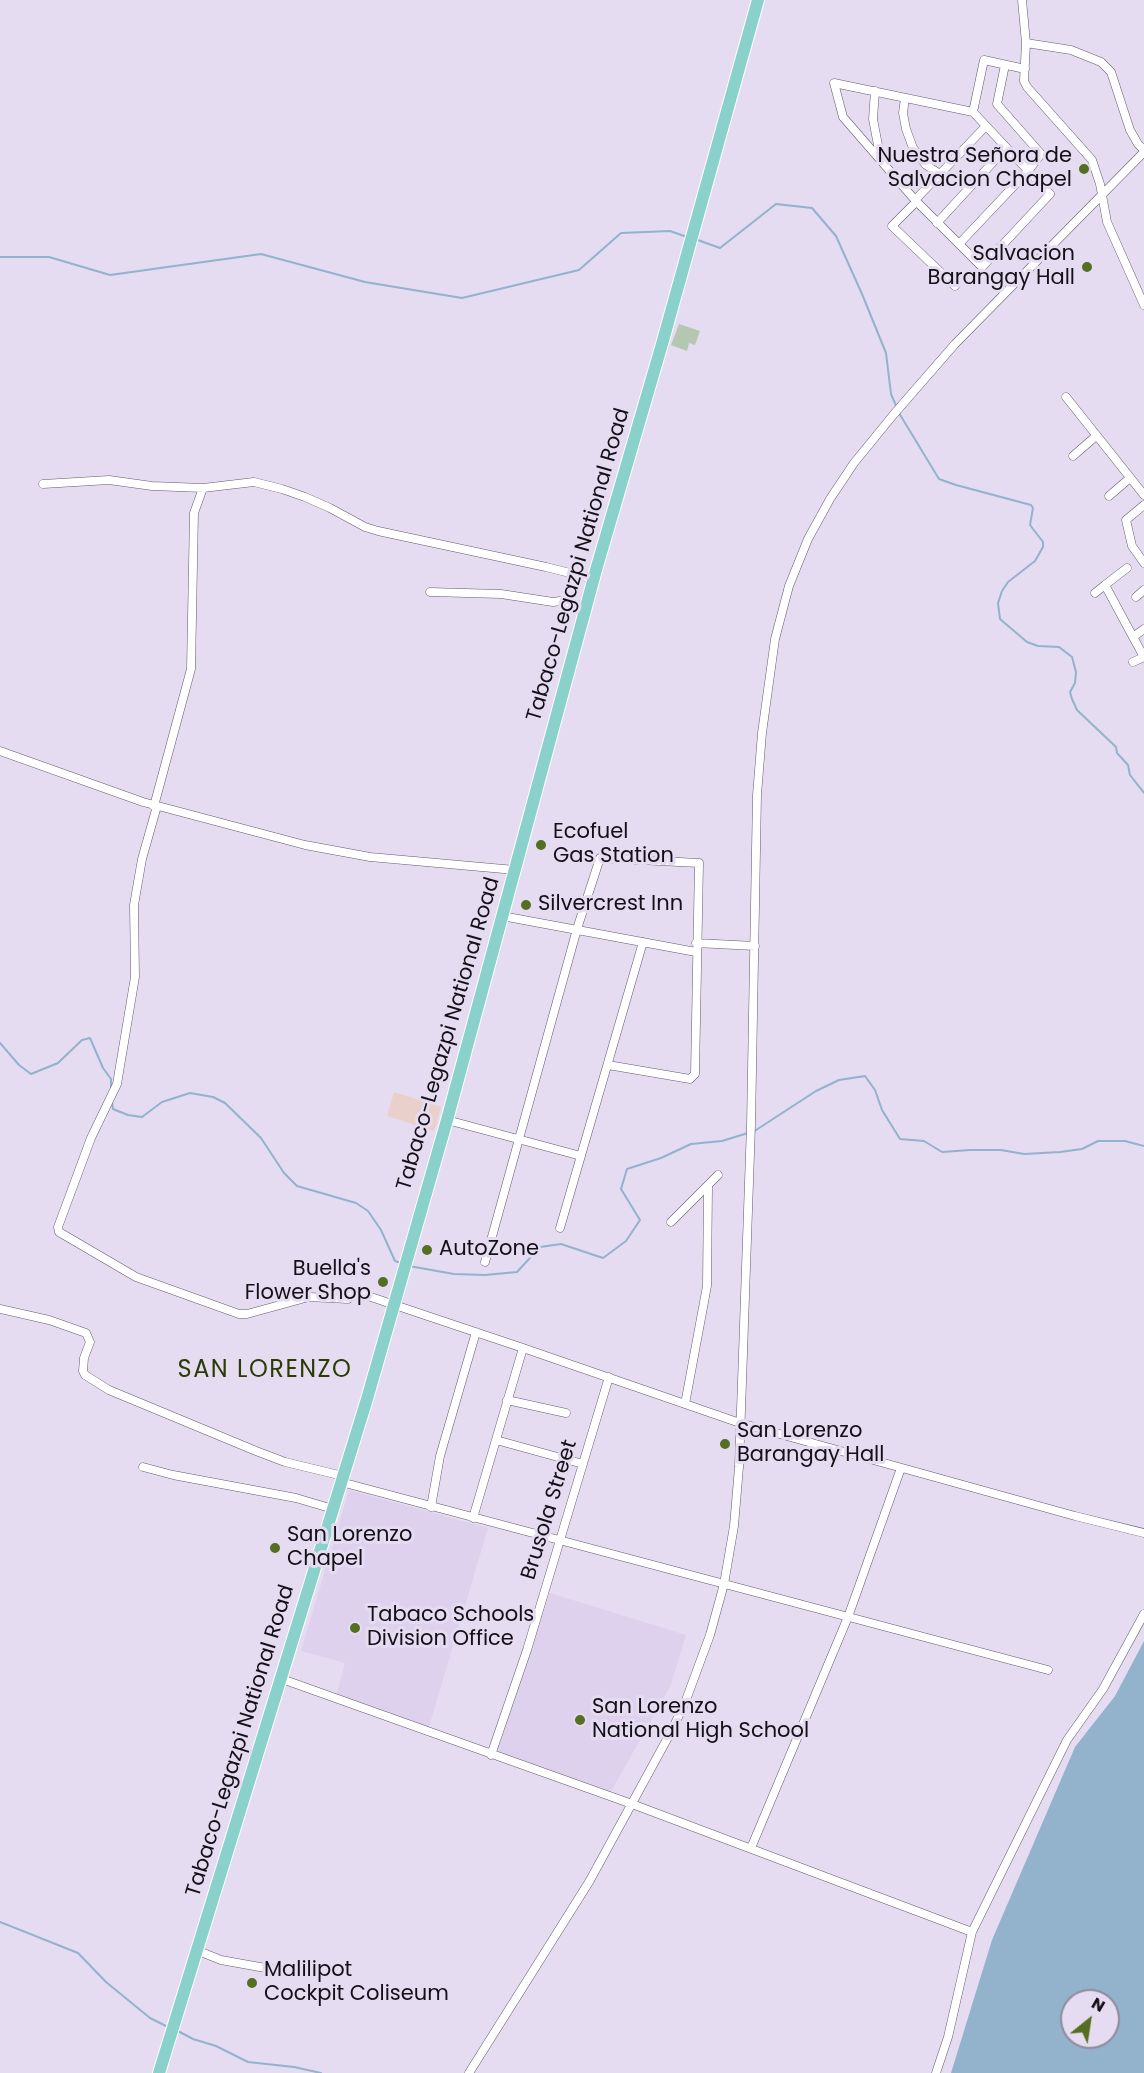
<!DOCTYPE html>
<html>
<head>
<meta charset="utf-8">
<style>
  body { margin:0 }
  #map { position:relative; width:1144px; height:2073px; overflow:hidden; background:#e5dcf1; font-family:Poppins,sans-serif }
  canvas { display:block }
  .north { position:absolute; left:1060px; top:1989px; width:60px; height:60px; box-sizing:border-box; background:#e5dcf1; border:2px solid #918a9a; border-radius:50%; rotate:30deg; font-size:16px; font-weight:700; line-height:24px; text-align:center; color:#131017 }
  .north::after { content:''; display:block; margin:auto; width:21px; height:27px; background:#546f22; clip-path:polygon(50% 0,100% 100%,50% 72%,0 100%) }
</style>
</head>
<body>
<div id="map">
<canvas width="1144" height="2073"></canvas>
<div class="north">N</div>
</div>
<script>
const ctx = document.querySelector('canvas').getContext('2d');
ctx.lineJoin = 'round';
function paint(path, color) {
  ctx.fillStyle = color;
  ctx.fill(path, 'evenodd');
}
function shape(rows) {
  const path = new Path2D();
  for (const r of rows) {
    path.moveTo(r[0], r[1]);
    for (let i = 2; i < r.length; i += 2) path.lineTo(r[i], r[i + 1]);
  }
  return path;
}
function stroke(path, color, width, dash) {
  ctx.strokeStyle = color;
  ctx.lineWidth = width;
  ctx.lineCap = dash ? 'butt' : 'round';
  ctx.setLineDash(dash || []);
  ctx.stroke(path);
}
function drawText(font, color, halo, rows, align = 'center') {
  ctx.font = font + ' Poppins,sans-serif';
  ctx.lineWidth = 6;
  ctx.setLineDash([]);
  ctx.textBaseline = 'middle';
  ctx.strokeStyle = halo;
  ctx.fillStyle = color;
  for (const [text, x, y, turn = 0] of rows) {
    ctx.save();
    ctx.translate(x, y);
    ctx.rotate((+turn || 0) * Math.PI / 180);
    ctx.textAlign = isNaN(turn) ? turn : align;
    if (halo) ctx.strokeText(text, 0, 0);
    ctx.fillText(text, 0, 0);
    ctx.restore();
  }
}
paint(shape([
  [394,1092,441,1107,434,1131,387,1116]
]), '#ead0cb');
paint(shape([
  [349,1490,488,1528,428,1730,336,1697,345,1663,301,1651],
  [550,1593,686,1635,670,1687,610,1793,497,1753]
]), '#ddd1ed');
paint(shape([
  [679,324,700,331,695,345,689,343,687,351,671,345]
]), '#b4c7b0');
paint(shape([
  [1144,1641,1144,2073,951,2073,992,1940,1075,1747,1115,1696],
  [1072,2001,1108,2001,1108,2037,1072,2037]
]), '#93b2cb');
stroke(shape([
  [695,239,720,248,776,204,812,208,836,236,862,294,886,353,891,394,897,408],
  [0,257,49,257,110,275,261,254,365,282,462,298,579,270,621,233,670,231,687,237],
  [899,413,939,479,956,485,1031,505,1033,508,1030,525,1043,542,1043,547,1035,561,1008,582,1002,591,998,603,1000,619,1027,642,1038,646,1059,647,1072,657,1076,672,1075,683,1070,692,1072,699,1077,710,1116,747,1117,753,1128,765,1130,775,1144,793],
  [0,1043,19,1065,31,1074,58,1063,82,1040,90,1038,103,1068,111,1079,111,1090],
  [112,1102,113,1109,128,1115,142,1117,162,1102,190,1093,213,1097,225,1103,261,1138,284,1173,297,1186,356,1203,368,1211,381,1230,395,1261,401,1263],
  [753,1132,816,1091,839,1080,865,1076,875,1090,882,1110,900,1139,924,1141,942,1152,970,1150,1001,1150,1024,1154,1060,1152,1082,1149,1098,1141,1125,1141,1144,1146],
  [409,1266,454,1274,485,1275,517,1272,540,1247,561,1244,603,1258,626,1241,640,1220,621,1189,627,1169,661,1158,691,1144,722,1141,748,1133],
  [0,1922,78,1953,106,1982,150,2018,168,2027],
  [176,2030,193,2039,216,2046,248,2062,294,2067,321,2073]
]), '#93b2cb', 2);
const street = shape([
  [1022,0,1026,43,1024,81,1027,87,1092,160,1100,184,1107,222,1144,305],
  [1026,43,1071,50,1101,62,1111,72,1130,130,1138,144,1144,150],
  [875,91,873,119,881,161],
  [905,98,903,113,906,129,913,148,926,165,940,174],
  [973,112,1050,194,982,267,915,200,843,117,834,83,973,112,984,60,1025,69],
  [915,200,986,126],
  [916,202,892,226,955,286],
  [937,223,1006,148],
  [959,244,1028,171,1041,154,997,104,1005,65],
  [1066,397,1144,495],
  [1073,456,1096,436],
  [43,484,109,480,152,486,203,488,254,482,282,489,305,497,330,508,365,527,378,531,546,567,594,579],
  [1109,496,1130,478],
  [1144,505,1126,520,1132,546,1144,563],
  [1127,568,1105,585,1133,637,1144,629],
  [430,592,501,594,553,602,560,601,586,607],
  [1095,593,1105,585],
  [1136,597,1144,590],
  [1133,662,1144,657,1133,637],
  [0,751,143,802,305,845,370,857,515,870],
  [154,806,191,669,194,513,203,488],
  [157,806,142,859,134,905,135,977,117,1084,91,1138,58,1227,59,1232,136,1277,239,1314,247,1314,309,1297,348,1299,356,1292,523,1348,740,1423,1075,1516,1144,1533],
  [502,916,696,952],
  [696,943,755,946],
  [447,1120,581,1156],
  [671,1222,718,1175],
  [560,1228,643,942],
  [485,1262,577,929,600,858,699,863,695,1074,690,1079,608,1065],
  [0,1309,49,1320,86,1333,90,1342,84,1358,83,1371,85,1375,109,1390,256,1451,285,1462,343,1476],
  [507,1400,566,1413],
  [685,1404,707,1286,708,1186],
  [496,1440,583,1464],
  [143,1467,173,1475,296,1498,333,1509],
  [341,1482,1048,1670],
  [431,1507,440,1456,476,1332],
  [473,1518,523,1348],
  [282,1679,632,1804,972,1932],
  [491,1755,527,1650,609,1377],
  [751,1848,848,1617,901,1468],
  [196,1950,221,1960,282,1971],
  [469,2073,589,1882,672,1730,686,1700,710,1635,724,1584,734,1526,739,1467,751,1125,757,795,762,733,775,639,789,586,808,539,830,499,854,463,894,414,955,344,1144,152],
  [936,2073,948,2037,972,1932,1067,1740,1103,1689,1144,1614]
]);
const primary = shape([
  [159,2073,367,1399,447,1120,596,570,662,344,758,0]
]);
stroke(street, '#625b6d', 9);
stroke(primary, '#fff', 14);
stroke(street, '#fff', 8);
stroke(primary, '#8bd1cb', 12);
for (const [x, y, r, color] of [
  [1084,169,6,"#546f22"],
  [1087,267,6,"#546f22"],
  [541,845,6,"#546f22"],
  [526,905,6,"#546f22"],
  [427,1250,6,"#546f22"],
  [383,1282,6,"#546f22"],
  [725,1444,6,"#546f22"],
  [275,1548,6,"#546f22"],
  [355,1628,6,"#546f22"],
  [580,1720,6,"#546f22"],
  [252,1983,6,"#546f22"]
]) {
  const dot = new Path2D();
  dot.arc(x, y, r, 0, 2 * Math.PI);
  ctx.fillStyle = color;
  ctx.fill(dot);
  stroke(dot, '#e5dcf1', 2);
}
drawText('21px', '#131017', '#e5dcf1', [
  ["Nuestra Señora de",1072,157,"right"],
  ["Salvacion Chapel",1072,181,"right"],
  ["Salvacion",1075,255,"right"],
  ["Barangay Hall",1075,279,"right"],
  ["Ecofuel",553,833],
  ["Gas Station",553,857],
  ["Silvercrest Inn",538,905],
  ["AutoZone",439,1250],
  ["Buella's",371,1270,"right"],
  ["Flower Shop",371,1294,"right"],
  ["San Lorenzo",737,1432],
  ["Barangay Hall",737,1456],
  ["San Lorenzo",287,1536],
  ["Chapel",287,1560],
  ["Tabaco Schools",367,1616],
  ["Division Office",367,1640],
  ["San Lorenzo",592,1708],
  ["National High School",592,1732],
  ["Malilipot",264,1971],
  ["Cockpit Coliseum",264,1995]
], 'left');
drawText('21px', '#131017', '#e5dcf1', [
  ["Tabaco-Legazpi National Road",579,565,-74],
  ["Tabaco-Legazpi National Road",449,1034,-74],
  ["Brusola Street",550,1510,-73],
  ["Tabaco-Legazpi National Road",241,1741,-73]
]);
ctx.letterSpacing = '1.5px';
drawText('24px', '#2a3c04', '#e5dcf1', [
  ["SAN LORENZO",265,1371]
]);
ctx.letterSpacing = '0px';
</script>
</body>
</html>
